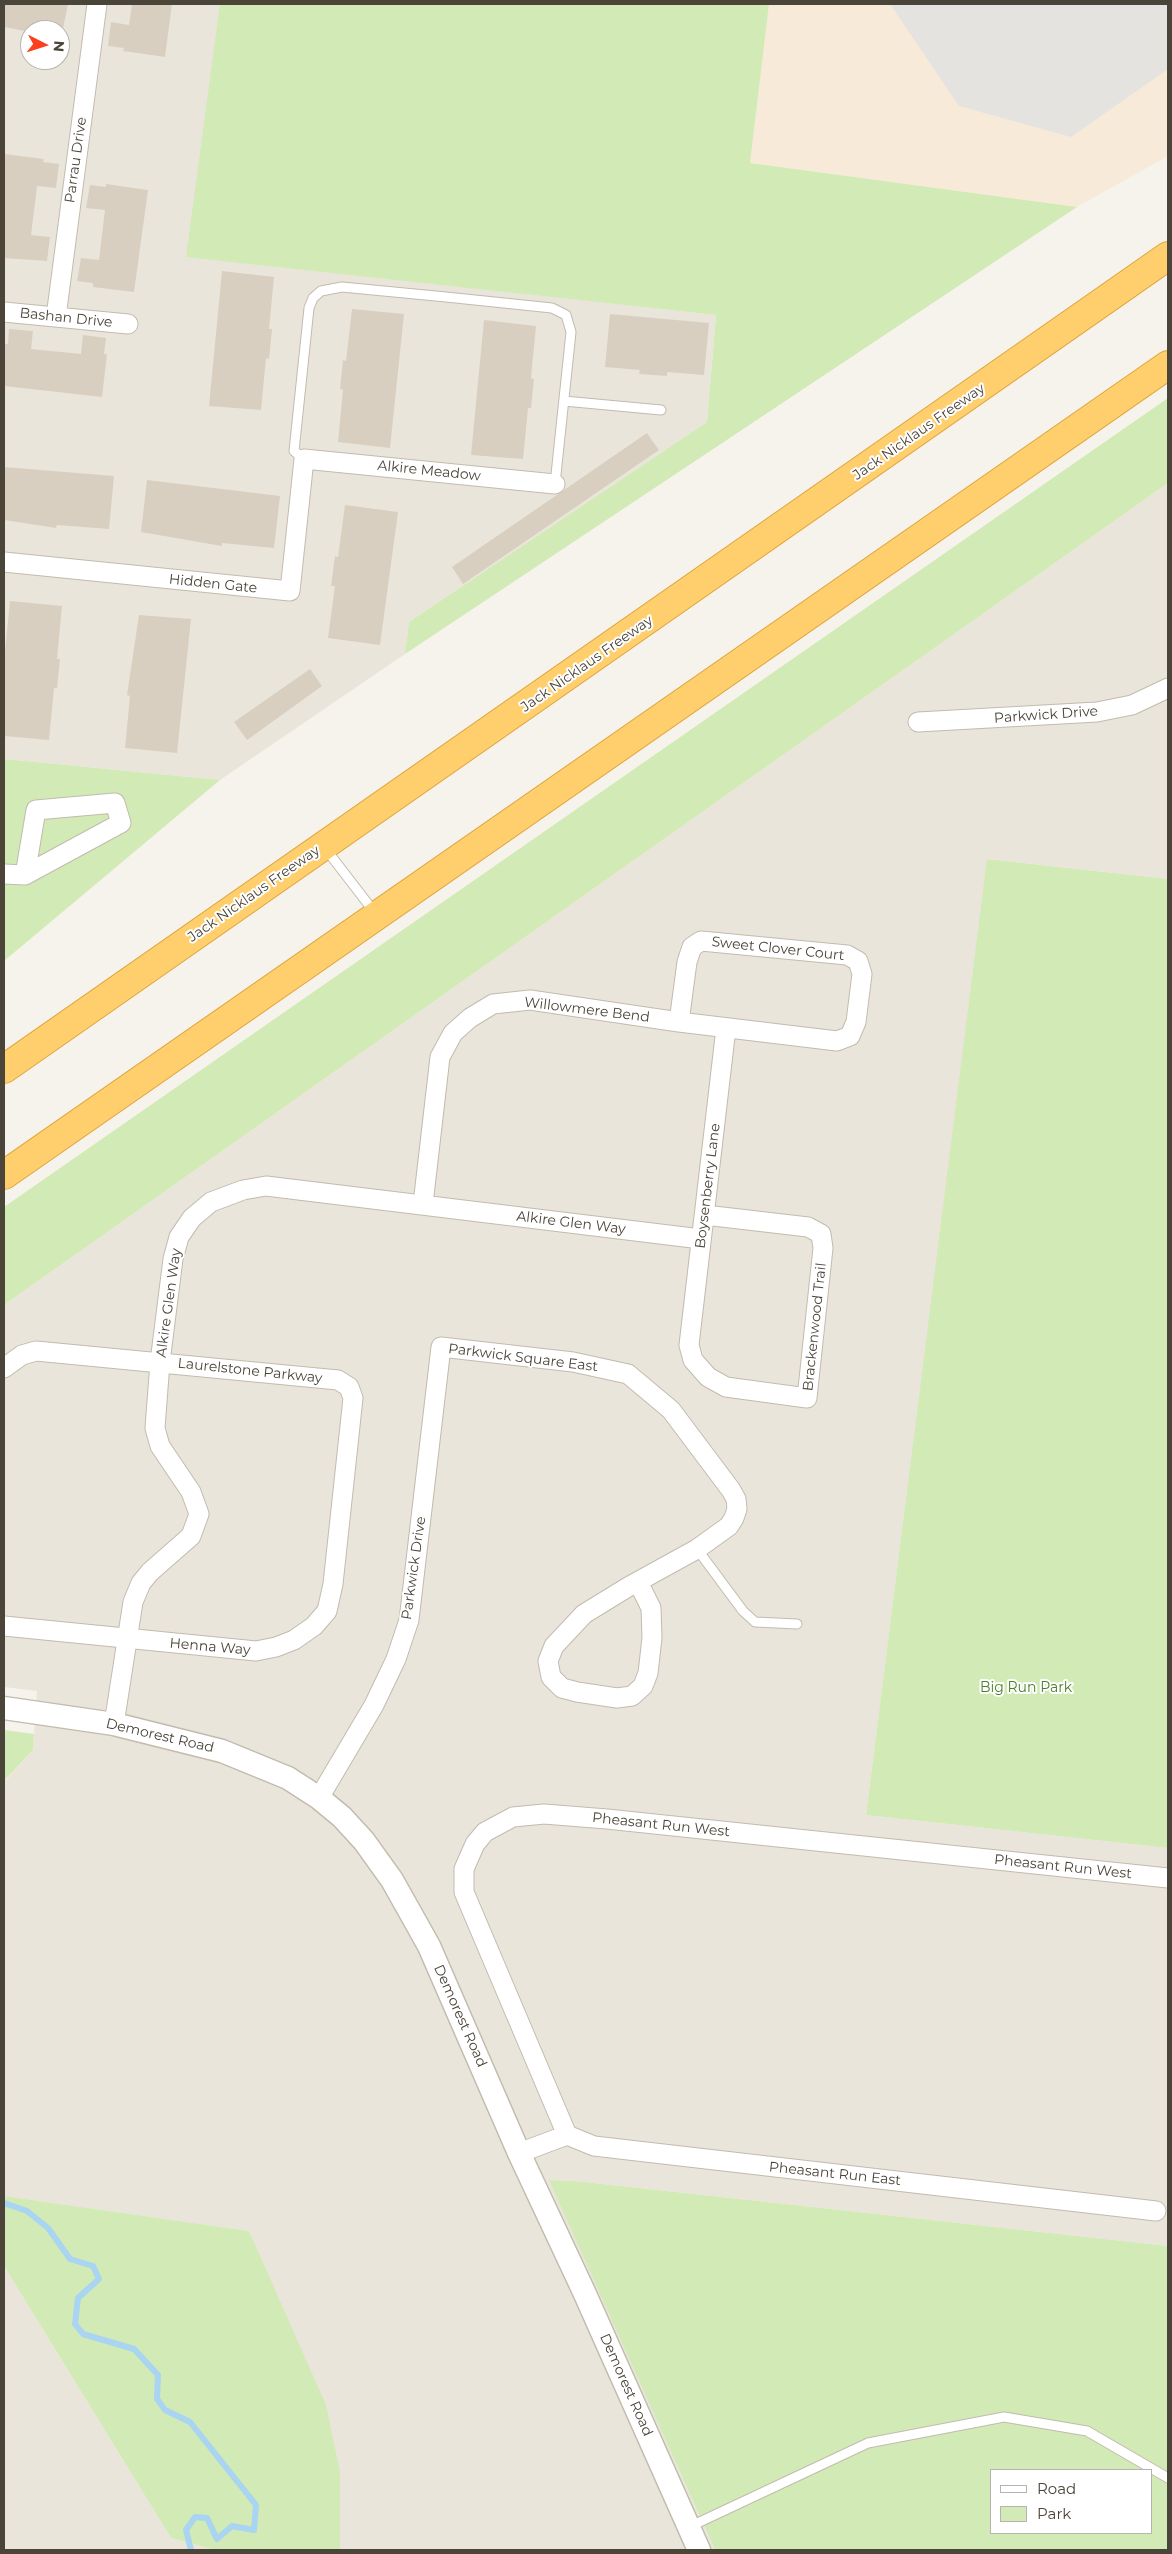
<!DOCTYPE html>
<html>
<head>
<meta charset="utf-8">
<style>
  body { margin:0 }
  #map { position:relative; width:1172px; height:2554px; overflow:hidden; background:#f6f3ec; font-family:Montserrat,sans-serif }
  canvas { display:block }
  .frame { position:absolute; inset:0; border:5px solid #4b4439; pointer-events:none }
  .legend { position:absolute; left:990px; top:2469px; width:162px; height:65px; box-sizing:border-box; background:#fff; border:1px solid #b7b4b0; margin:0; padding:6px 9px; list-style:none; font-size:15px; color:#4b4439 }
  .legend li { display:flex; align-items:center; gap:10px; height:25px }
  .legend b { width:25px; border:1px solid #b7b4b0 }
  .north { position:absolute; left:20px; top:20px; width:50px; height:50px; box-sizing:border-box; background:#fff; border:1px solid #b7b4b0; border-radius:50%; rotate:95deg; font-size:14px; font-weight:700; line-height:20px; text-align:center; color:#4b4439 }
  .north::after { content:''; display:block; margin:auto; width:18px; height:22px; background:#fc3f1d; clip-path:polygon(50% 0,100% 100%,50% 72%,0 100%) }
</style>
</head>
<body>
<div id="map">
<canvas width="1172" height="2554"></canvas>
<div class="frame"></div>
<ul class="legend">
<li><b style="height:6px;background:#fff"></b>Road</li>
<li><b style="height:14px;background:#d2eab5"></b>Park</li>
</ul>
<div class="north">N</div>
</div>
<script>
const ctx = document.querySelector('canvas').getContext('2d');
ctx.lineJoin = 'round';
function paint(path, color) {
  ctx.fillStyle = color;
  ctx.fill(path, 'evenodd');
}
function shape(rows) {
  const path = new Path2D();
  for (const r of rows) {
    path.moveTo(r[0], r[1]);
    for (let i = 2; i < r.length; i += 2) path.lineTo(r[i], r[i + 1]);
  }
  return path;
}
function stroke(path, color, width, dash) {
  ctx.strokeStyle = color;
  ctx.lineWidth = width;
  ctx.lineCap = dash ? 'butt' : 'round';
  ctx.setLineDash(dash || []);
  ctx.stroke(path);
}
function drawText(font, color, halo, rows, align = 'center') {
  ctx.font = font + ' Montserrat,sans-serif';
  ctx.lineWidth = 4;
  ctx.setLineDash([]);
  ctx.textBaseline = 'middle';
  ctx.strokeStyle = halo;
  ctx.fillStyle = color;
  for (const [text, x, y, turn = 0] of rows) {
    ctx.save();
    ctx.translate(x, y);
    ctx.rotate((+turn || 0) * Math.PI / 180);
    ctx.textAlign = isNaN(turn) ? turn : align;
    if (halo) ctx.strokeText(text, 0, 0);
    ctx.fillText(text, 0, 0);
    ctx.restore();
  }
}
paint(shape([
  [4,4,524,4,186,256,716,315,707,422,409,622,405,654,220,780,4,759],
  [30,30,60,30,60,60,30,60],
  [1168,483,1168,879,988,859,866,1815,1168,1848,1168,2246,575,2181,550,2180,715,2550,340,2550,340,2472,249,2231,4,2196,4,1782,33,1750,37,1691,4,1687,4,1305],
  [4,2266,171,2538,215,2550,4,2550]
]), '#eae5da');
paint(shape([
  [769,4,1168,4,1168,156,1077,207,750,163]
]), '#f7ead8');
paint(shape([
  [220,4,769,4,750,163,1077,207,405,654,409,622,707,422,716,315,186,257],
  [1168,398,1168,483,4,1305,4,1207],
  [4,759,220,780,4,961],
  [987,859,1168,879,1168,1848,866,1815],
  [4,1730,34,1734,33,1750,4,1781],
  [549,2180,575,2181,1168,2246,1168,2550,715,2550],
  [991,2470,1151,2470,1151,2533,991,2533],
  [4,2196,249,2231,326,2405,340,2472,340,2550,215,2550,171,2538,4,2266]
]), '#d2eab5');
paint(shape([
  [890,4,1168,4,1168,69,1071,137,959,106]
]), '#e5e3e0');
stroke(shape([
  [4,2203,27,2211,48,2228,70,2259,93,2266,99,2279,78,2298,75,2324,83,2334,134,2349,158,2375,157,2399,165,2410,190,2422,256,2505,254,2530,232,2526,217,2539,207,2518,195,2517,186,2530,191,2550]
]), '#a9d4f2', 6);
paint(shape([
  [4,4,68,4,61,38,60,30,30,32,4,27],
  [132,4,172,4,165,57,123,51,124,48,108,46,111,22,129,25],
  [4,154,44,159,43,162,59,164,56,188,37,186,31,235,50,237,47,261,4,258],
  [106,184,148,190,134,292,93,287,93,283,77,281,81,258,99,260,105,210,86,208,90,185,106,187],
  [222,271,274,277,269,329,272,329,269,359,266,358,261,410,209,406],
  [352,309,404,314,390,448,338,442,343,390,340,389,343,360,346,361],
  [610,314,709,323,704,375,667,372,667,376,639,374,640,370,605,367],
  [484,320,536,326,531,378,534,379,531,408,528,408,523,459,471,455],
  [9,329,33,331,31,349,81,354,83,335,106,338,104,354,107,354,102,397,4,386,5,344,8,344],
  [647,433,659,450,463,584,452,567],
  [4,467,114,476,109,529,57,525,56,528,4,520],
  [147,480,280,496,274,548,222,543,222,546,141,532],
  [345,505,398,512,380,645,328,638,335,586,331,586,335,556,338,557],
  [10,601,62,606,57,659,60,659,57,688,54,688,49,740,4,736,4,661],
  [139,615,191,619,177,753,125,748,130,696,127,695],
  [310,669,322,686,247,740,234,722]
]), '#d8cfc1');
const service = shape([
  [564,401,661,410],
  [304,459,294,451,309,308,313,298,321,291,342,287,446,297,552,308,566,315,571,332,555,484],
  [325,848,375,913],
  [697,1549,743,1611,755,1622,797,1624],
  [689,2527,868,2443,1004,2417,1087,2431,1168,2478]
]);
const minor = shape([
  [4,312,128,324],
  [56,317,97,4],
  [4,562,290,591,304,459,555,484],
  [918,722,1097,712,1132,705,1168,688],
  [4,874,25,875,121,823,115,803,36,810,25,875],
  [423,1204,440,1057,453,1033,470,1018,493,1004,530,1000,679,1022,837,1041,850,1036,856,1022,862,974,858,961,847,955,701,941,692,947,687,962,679,1022],
  [705,1215,808,1227,821,1234,823,1248,807,1398,726,1387,708,1377,693,1360,689,1345,726,1028],
  [4,1368,22,1355,36,1351,338,1380,349,1387,353,1398,333,1584,327,1611,314,1626,294,1640,276,1647,256,1651,4,1626],
  [114,1724,133,1602,141,1583,150,1572,191,1536,199,1514,191,1492,160,1446,155,1428,160,1362,173,1259,179,1237,192,1218,211,1202,243,1190,266,1186,701,1239],
  [319,1798,374,1705,396,1659,409,1620,441,1347,573,1362,628,1374,671,1410,731,1490,736,1499,737,1509,734,1518,729,1526,697,1549,628,1587,584,1614,554,1646,548,1661,551,1677,562,1688,577,1692,617,1698,632,1696,643,1686,648,1673,652,1638,651,1608,638,1582],
  [567,2135,464,1892,464,1869,475,1844,485,1832,513,1817,544,1814,607,1819,1168,1878],
  [519,2153,567,2135,594,2146,1156,2211]
]);
const tertiary = shape([
  [4,1708,114,1724,222,1751,288,1778,319,1798,342,1817,364,1841,392,1880,429,1946,519,2153,585,2294,699,2550]
]);
const motorway = shape([
  [4,1069,1168,256],
  [4,1175,1168,365]
]);
stroke(service, '#c2bbae', 11);
stroke(minor, '#c2bbae', 21);
stroke(tertiary, '#c2bbae', 25);
stroke(motorway, '#e0a43c', 30);
stroke(service, '#fff', 9);
stroke(minor, '#fff', 19);
stroke(tertiary, '#fff', 22);
stroke(motorway, '#ffcf6e', 28);
drawText('14px', '#4b4439', '#fff', [
  ["Parrau Drive",76,160,-82],
  ["Bashan Drive",66,318,6],
  ["Jack Nicklaus Freeway",919,432,-35],
  ["Alkire Meadow",429,471,6],
  ["Hidden Gate",213,584,6],
  ["Jack Nicklaus Freeway",587,664,-35],
  ["Parkwick Drive",1046,715,-4],
  ["Jack Nicklaus Freeway",254,894,-35],
  ["Sweet Clover Court",778,949,6],
  ["Willowmere Bend",587,1010,7],
  ["Boysenberry Lane",708,1186,-83],
  ["Alkire Glen Way",571,1223,7],
  ["Alkire Glen Way",169,1303,-82],
  ["Brackenwood Trail",815,1327,-84],
  ["Parkwick Square East",523,1358,7],
  ["Laurelstone Parkway",250,1371,6],
  ["Parkwick Drive",414,1568,-82],
  ["Henna Way",210,1647,5],
  ["Demorest Road",160,1736,13],
  ["Pheasant Run West",661,1825,6],
  ["Pheasant Run West",1063,1867,6],
  ["Demorest Road",460,2016,66],
  ["Pheasant Run East",835,2174,6],
  ["Demorest Road",626,2385,66]
]);
drawText('14px', '#4a7f2a', '#fff', [
  ["Big Run Park",1026,1688]
]);
</script>
</body>
</html>
